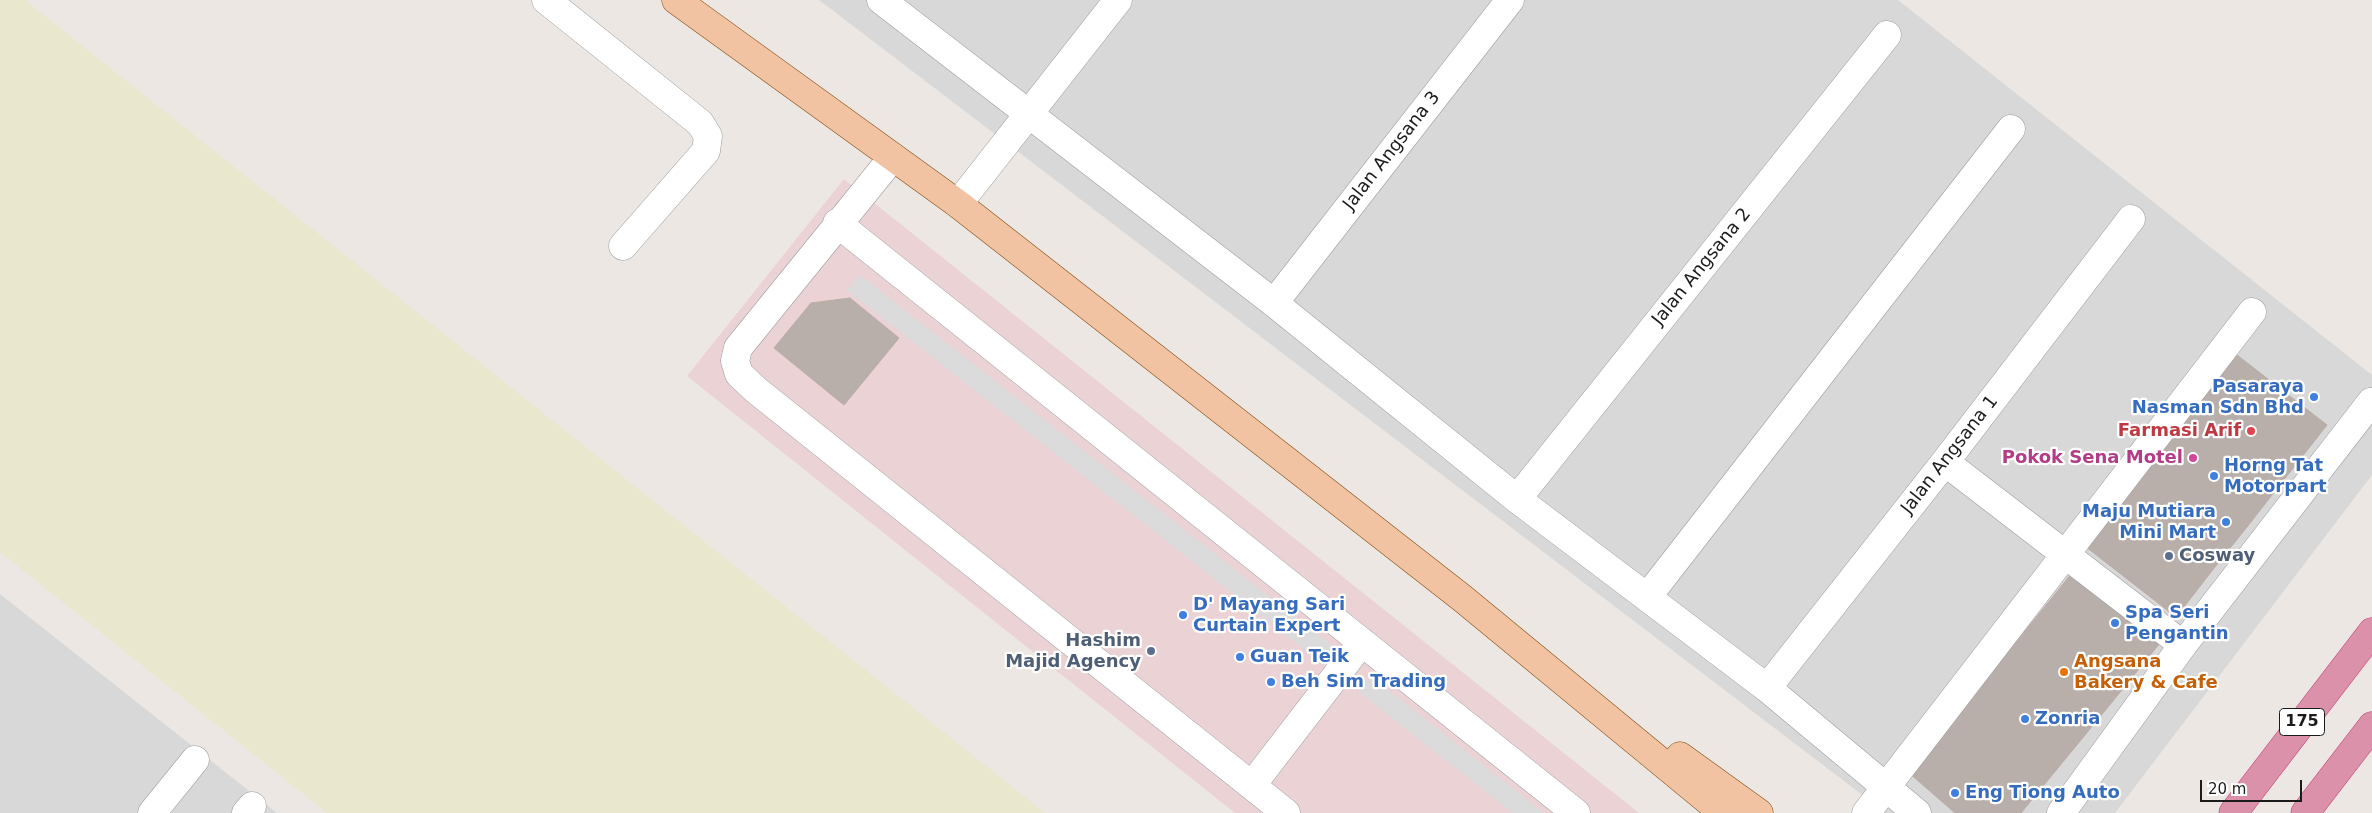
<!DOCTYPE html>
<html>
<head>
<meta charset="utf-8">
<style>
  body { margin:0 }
  #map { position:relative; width:2372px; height:813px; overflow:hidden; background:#ece7e2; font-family:"DejaVu Sans",sans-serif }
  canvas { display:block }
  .scale { position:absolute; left:2200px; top:780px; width:102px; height:22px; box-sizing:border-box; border:2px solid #1b1b1b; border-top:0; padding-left:6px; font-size:15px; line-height:18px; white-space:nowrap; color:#1b1b1b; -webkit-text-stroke:4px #fff; paint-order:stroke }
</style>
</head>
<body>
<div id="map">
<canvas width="2372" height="813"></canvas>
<div class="scale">20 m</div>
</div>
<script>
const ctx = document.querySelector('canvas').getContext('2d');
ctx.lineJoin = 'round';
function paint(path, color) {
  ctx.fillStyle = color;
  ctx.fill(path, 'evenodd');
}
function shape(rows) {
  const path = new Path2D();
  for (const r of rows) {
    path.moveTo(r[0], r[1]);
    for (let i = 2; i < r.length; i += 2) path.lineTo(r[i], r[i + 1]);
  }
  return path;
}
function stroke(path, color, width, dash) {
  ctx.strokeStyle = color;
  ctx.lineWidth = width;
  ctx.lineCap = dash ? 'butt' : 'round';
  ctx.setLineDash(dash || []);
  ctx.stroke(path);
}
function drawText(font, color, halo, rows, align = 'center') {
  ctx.font = font + ' "DejaVu Sans",sans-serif';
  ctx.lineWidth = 4.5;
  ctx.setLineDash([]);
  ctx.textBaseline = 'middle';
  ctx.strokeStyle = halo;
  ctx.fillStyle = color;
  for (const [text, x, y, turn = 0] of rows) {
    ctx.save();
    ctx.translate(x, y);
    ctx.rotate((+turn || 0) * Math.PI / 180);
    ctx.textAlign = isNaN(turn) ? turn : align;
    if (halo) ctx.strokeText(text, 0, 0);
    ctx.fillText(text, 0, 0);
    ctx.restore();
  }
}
paint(shape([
  [819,0,1898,0,2372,375,2372,475,2115,813,1886,813],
  [0,594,277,813,0,813]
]), '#d9d8d8');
paint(shape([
  [844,179,1639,813,1235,813,687,376]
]), '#ebd2d5');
paint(shape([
  [0,0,25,0,1045,813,327,813,0,552]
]), '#e9e7ce');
paint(shape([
  [860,275,1340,652,1328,668,847,290],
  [1371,676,1544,813,1513,813,1359,692]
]), '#dbdbdb');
const building = shape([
  [850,298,899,338,844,405,774,348,811,303,850,298],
  [2237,355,2327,425,2268,500,2178,430,2237,355],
  [2178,430,2268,500,2251,522,2161,451,2178,430],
  [2161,451,2251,522,2211,572,2122,502,2161,451],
  [2122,502,2211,572,2194,594,2105,524,2122,502],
  [2105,524,2194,594,2176,617,2086,547,2105,524],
  [2072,573,2160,643,2117,696,2030,625,2072,573],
  [2030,625,2117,696,2099,718,2012,647,2030,625],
  [2012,647,2099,718,2039,791,1952,720,2012,647],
  [1952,720,2039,791,2021,813,2003,813,1927,750,1952,720],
  [1927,750,2003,813,1955,813,1908,772,1927,750]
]);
paint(building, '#b8afab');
stroke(building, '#bbaca6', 1);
const minor = shape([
  [546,0,700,123,708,136,706,151,623,246],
  [881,0,1274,303,1517,499,1767,688,1917,813],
  [893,157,738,348,735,361,739,374,756,390,1286,813],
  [958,204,1118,0],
  [837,223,1576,813],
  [1274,303,1510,0],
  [1945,462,2183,645],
  [1517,499,1887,35],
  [1648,596,2011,129],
  [1767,688,1945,462,2131,219],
  [1252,785,1362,642],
  [152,813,195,760],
  [246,813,252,806],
  [1866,813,2252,312],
  [2061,813,2183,645,2371,402]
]);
const major = shape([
  [676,0,958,204,1462,598,1723,813],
  [1680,756,1759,813]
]);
const highway = shape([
  [2233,813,2372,632],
  [2305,813,2372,726]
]);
stroke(minor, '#9c9c9c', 29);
stroke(major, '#824b10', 29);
stroke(highway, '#c2367b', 29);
stroke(minor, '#fff', 28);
stroke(major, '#f1c3a2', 28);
stroke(highway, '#db91aa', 28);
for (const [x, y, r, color] of [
  [2314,397,5,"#3f7fe0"],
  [2251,431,5,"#e0444e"],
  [2193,458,5,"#d1479c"],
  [2214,476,5,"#3f7fe0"],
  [2226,522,5,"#3f7fe0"],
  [2169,556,5,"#5c6f8a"],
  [1183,615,5,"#3f7fe0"],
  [2115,623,5,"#3f7fe0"],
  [1151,651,5,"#5c6f8a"],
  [1240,657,5,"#3f7fe0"],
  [2064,672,5,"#e8710a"],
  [1271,682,5,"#3f7fe0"],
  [2025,719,5,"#3f7fe0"],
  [1955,793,5,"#3f7fe0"]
]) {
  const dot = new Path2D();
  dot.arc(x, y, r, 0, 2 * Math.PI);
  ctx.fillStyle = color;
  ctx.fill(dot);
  stroke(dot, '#fff', 2);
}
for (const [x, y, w] of [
  [2302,722,45]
]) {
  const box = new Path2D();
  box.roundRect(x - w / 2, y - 13.5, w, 27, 4);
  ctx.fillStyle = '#fff';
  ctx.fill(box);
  stroke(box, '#1b1b1b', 1);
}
drawText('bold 16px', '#1b1b1b', null, [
  ["175",2302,722]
]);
drawText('18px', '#1b1b1b', '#fff', [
  ["Jalan Angsana 3",1392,151,-52],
  ["Jalan Angsana 2",1702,267,-51],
  ["Jalan Angsana 1",1950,455,-52]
]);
drawText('bold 18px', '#366cbe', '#fff', [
  ["Pasaraya",2304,387,"right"],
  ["Nasman Sdn Bhd",2304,408,"right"],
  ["Horng Tat",2224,466],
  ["Motorpart",2224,487],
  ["Maju Mutiara",2216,512,"right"],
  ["Mini Mart",2216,533,"right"],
  ["D' Mayang Sari",1193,605],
  ["Curtain Expert",1193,626],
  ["Spa Seri",2125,613],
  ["Pengantin",2125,634],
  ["Guan Teik",1250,657],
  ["Beh Sim Trading",1281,682],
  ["Zonria",2035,719],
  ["Eng Tiong Auto",1965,793]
], 'left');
drawText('bold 18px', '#be3a42', '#fff', [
  ["Farmasi Arif",2241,431]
], 'right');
drawText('bold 18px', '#b23c85', '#fff', [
  ["Pokok Sena Motel",2183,458]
], 'right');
drawText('bold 18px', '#4e5e75', '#fff', [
  ["Cosway",2179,556],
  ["Hashim",1141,641,"right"],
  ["Majid Agency",1141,662,"right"]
], 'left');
drawText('bold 18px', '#c56008', '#fff', [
  ["Angsana",2074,662],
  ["Bakery & Cafe",2074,683]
], 'left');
</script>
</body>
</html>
